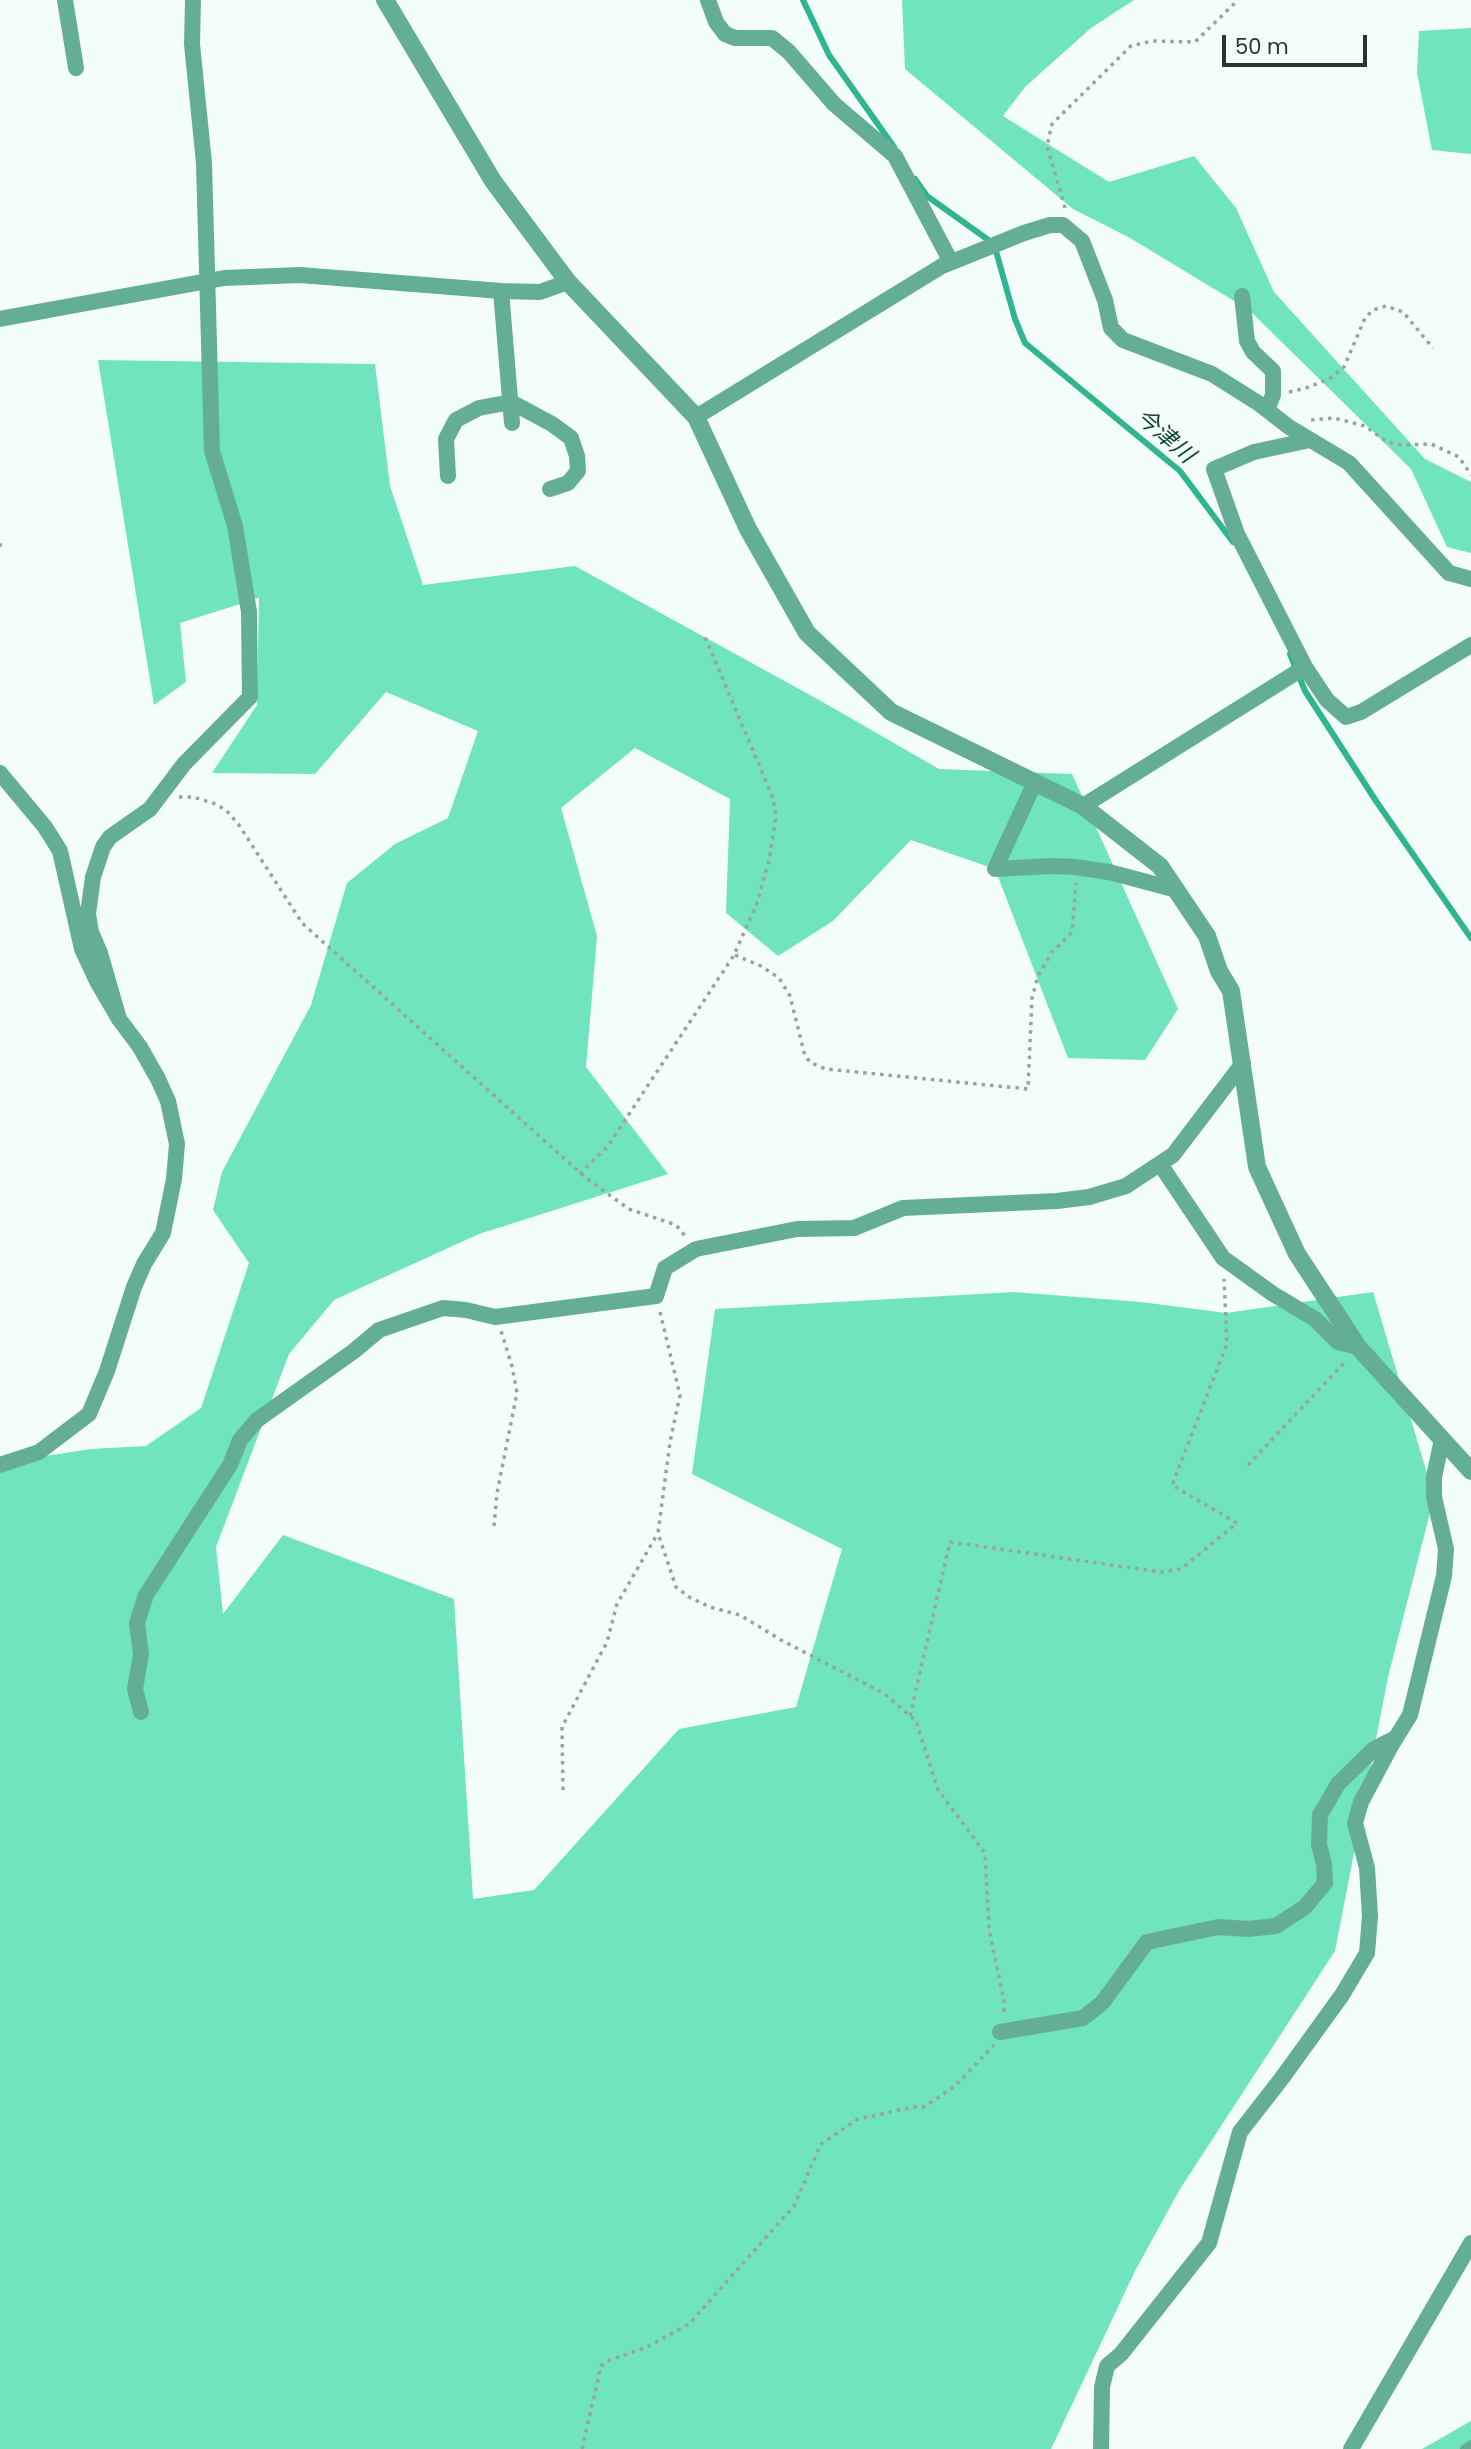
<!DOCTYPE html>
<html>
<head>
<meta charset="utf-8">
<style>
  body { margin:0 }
  #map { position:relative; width:1471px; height:2449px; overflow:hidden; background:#f3fefa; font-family:Poppins,sans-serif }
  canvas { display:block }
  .scale { position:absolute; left:1222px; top:35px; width:145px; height:32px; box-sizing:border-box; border:4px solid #283430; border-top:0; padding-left:9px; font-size:21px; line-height:24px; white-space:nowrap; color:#283430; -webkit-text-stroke:5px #f3fefa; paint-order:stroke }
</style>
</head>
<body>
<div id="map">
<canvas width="1471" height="2449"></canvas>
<div class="scale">50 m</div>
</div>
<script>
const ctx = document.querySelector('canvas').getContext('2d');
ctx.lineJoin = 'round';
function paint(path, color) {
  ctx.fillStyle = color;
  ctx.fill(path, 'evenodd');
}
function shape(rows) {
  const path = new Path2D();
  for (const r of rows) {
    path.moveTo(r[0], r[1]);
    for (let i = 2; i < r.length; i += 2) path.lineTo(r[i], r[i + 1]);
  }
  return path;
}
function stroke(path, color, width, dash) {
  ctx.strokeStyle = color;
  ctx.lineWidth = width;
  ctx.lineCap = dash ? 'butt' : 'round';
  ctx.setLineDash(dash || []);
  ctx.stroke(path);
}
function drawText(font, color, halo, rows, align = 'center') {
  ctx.font = font + ' Poppins,"Noto Sans JP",sans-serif';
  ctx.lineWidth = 5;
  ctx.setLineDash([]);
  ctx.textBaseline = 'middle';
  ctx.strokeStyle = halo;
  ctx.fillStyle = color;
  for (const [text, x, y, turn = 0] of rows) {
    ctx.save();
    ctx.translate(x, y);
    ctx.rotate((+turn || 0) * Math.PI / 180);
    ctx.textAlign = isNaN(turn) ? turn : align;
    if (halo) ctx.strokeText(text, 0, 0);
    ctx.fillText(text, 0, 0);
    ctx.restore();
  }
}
paint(shape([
  [902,0,1134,0,1091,28,1025,87,1003,116,1109,182,1194,156,1236,208,1274,292,1425,459,1471,482,1471,553,1447,547,1411,469,1249,310,1130,238,1073,209,905,69],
  [1471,28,1471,154,1432,150,1417,73,1419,31],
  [98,360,375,364,390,486,423,585,575,566,821,701,939,769,1072,774,1178,1009,1145,1060,1068,1058,995,869,911,840,833,921,778,956,726,913,730,799,635,748,561,808,597,936,586,1067,668,1174,479,1234,334,1300,289,1354,216,1547,223,1614,283,1535,454,1599,473,1899,534,1890,679,1729,796,1707,842,1549,692,1474,715,1309,1014,1292,1141,1302,1226,1313,1373,1292,1434,1497,1388,1677,1335,1951,1180,2189,1135,2271,1051,2449,0,2449,0,1463,91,1449,146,1446,201,1408,249,1263,213,1210,222,1172,311,1005,347,883,395,844,448,818,478,731,386,692,315,774,212,773,257,705,259,598,180,623,186,682,154,705],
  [1471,2421,1471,2449,1422,2449]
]), '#6fe4bf');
stroke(shape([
  [803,0,829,55,894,147],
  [915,179,927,196,994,244,1015,319,1025,343,1180,471,1233,542],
  [1290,654,1305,691,1376,801,1471,938]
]), '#31b591', 6);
stroke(shape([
  [1065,208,1047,146,1052,124,1131,46,1152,41,1195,42,1238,0],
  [1289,392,1306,388,1329,379,1344,367,1365,318,1373,310,1386,306,1403,312,1433,348],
  [1311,420,1334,418,1365,426,1387,442,1403,445,1431,444,1459,457,1471,475],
  [0,545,2,545],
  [179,797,193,797,213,803,226,810,239,825,302,923,587,1179,629,1209,676,1225,686,1237],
  [735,955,761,966,779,978,790,996,805,1056,811,1063,826,1069,1028,1089,1032,998,1038,976,1052,952,1072,932,1076,883],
  [580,1174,608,1146,734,955,756,906,769,861,776,817,773,798,705,637],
  [660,1312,680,1395,670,1442,658,1533,676,1587,689,1597,710,1607,740,1615,781,1640,885,1694,916,1721,938,1790,985,1853,989,1929,1004,2001,1004,2015],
  [1248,1465,1345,1362],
  [494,1526,497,1493,517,1393,512,1366,501,1331],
  [910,1716,950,1542,1161,1572,1181,1569,1237,1523,1172,1485,1227,1344,1224,1279],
  [563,1790,562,1727,607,1642,617,1604,658,1533],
  [582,2449,601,2366,610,2360,645,2348,689,2324,794,2206,821,2144,858,2119,913,2107,924,2107,955,2086,994,2045]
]), '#98a39f', 3.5, [3.5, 5]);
stroke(shape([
  [1464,2449,1471,2444]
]), '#65ae96', 8);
stroke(shape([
  [65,0,76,68],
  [708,0,716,22,725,34,735,38,772,38,789,52,834,104,895,156,951,262],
  [501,291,512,423],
  [1242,296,1247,341,1253,352,1273,371,1273,395,1267,410],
  [0,319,224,278,300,275,501,291,540,292,568,282],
  [696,417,942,266,1024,233,1050,225,1063,225,1082,241,1105,300,1111,328,1123,340,1212,374,1258,403,1289,427,1349,463,1449,573,1471,579],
  [1310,440,1254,452,1214,469,1237,534,1305,667,1327,700,1346,717,1361,712,1471,645],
  [448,476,446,439,456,420,479,408,511,402,552,424,571,438,577,456,578,471,568,483,550,489],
  [0,773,45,827,60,851,82,949,98,983,119,1019,140,1047,158,1079,168,1101,177,1144,174,1179,163,1233,144,1264,134,1287,107,1371,89,1414,39,1452,0,1465],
  [1035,782,995,869,1051,866,1075,867,1109,872,1177,890],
  [1083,806,1305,667],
  [119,1019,100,953,91,932,88,914,93,877,103,847,110,837,150,809,184,764,250,697,249,612,235,526,212,451,204,163,192,44,193,0],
  [1160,1164,1223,1258,1273,1294,1315,1319,1338,1342,1358,1347],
  [141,1712,135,1689,141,1654,137,1623,146,1595,230,1465,240,1440,257,1420,354,1351,379,1330,443,1308,466,1310,495,1317,656,1296,665,1268,696,1249,797,1229,854,1228,903,1208,1057,1201,1089,1197,1126,1186,1173,1155,1243,1063],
  [1000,2032,1083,2018,1102,2003,1147,1942,1218,1927,1248,1929,1276,1926,1305,1907,1325,1883,1324,1864,1319,1845,1320,1815,1338,1784,1374,1749,1396,1738],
  [1101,2449,1102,2387,1107,2366,1121,2354,1209,2243,1240,2132,1282,2078,1342,1995,1367,1953,1370,1916,1367,1868,1355,1823,1361,1802,1392,1744,1410,1715,1444,1576,1446,1549,1434,1497,1434,1477,1442,1439],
  [1351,2449,1471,2243]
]), '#65ae96', 16);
stroke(shape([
  [385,0,493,181,568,282,696,417,748,529,807,633,891,712,1083,806,1160,866,1207,936,1219,971,1231,991,1257,1167,1297,1254,1358,1347,1471,1471]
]), '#65ae96', 18);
drawText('italic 23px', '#0f4636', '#f3fefa', [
  ["今津川",1164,437,41]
]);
</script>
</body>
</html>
